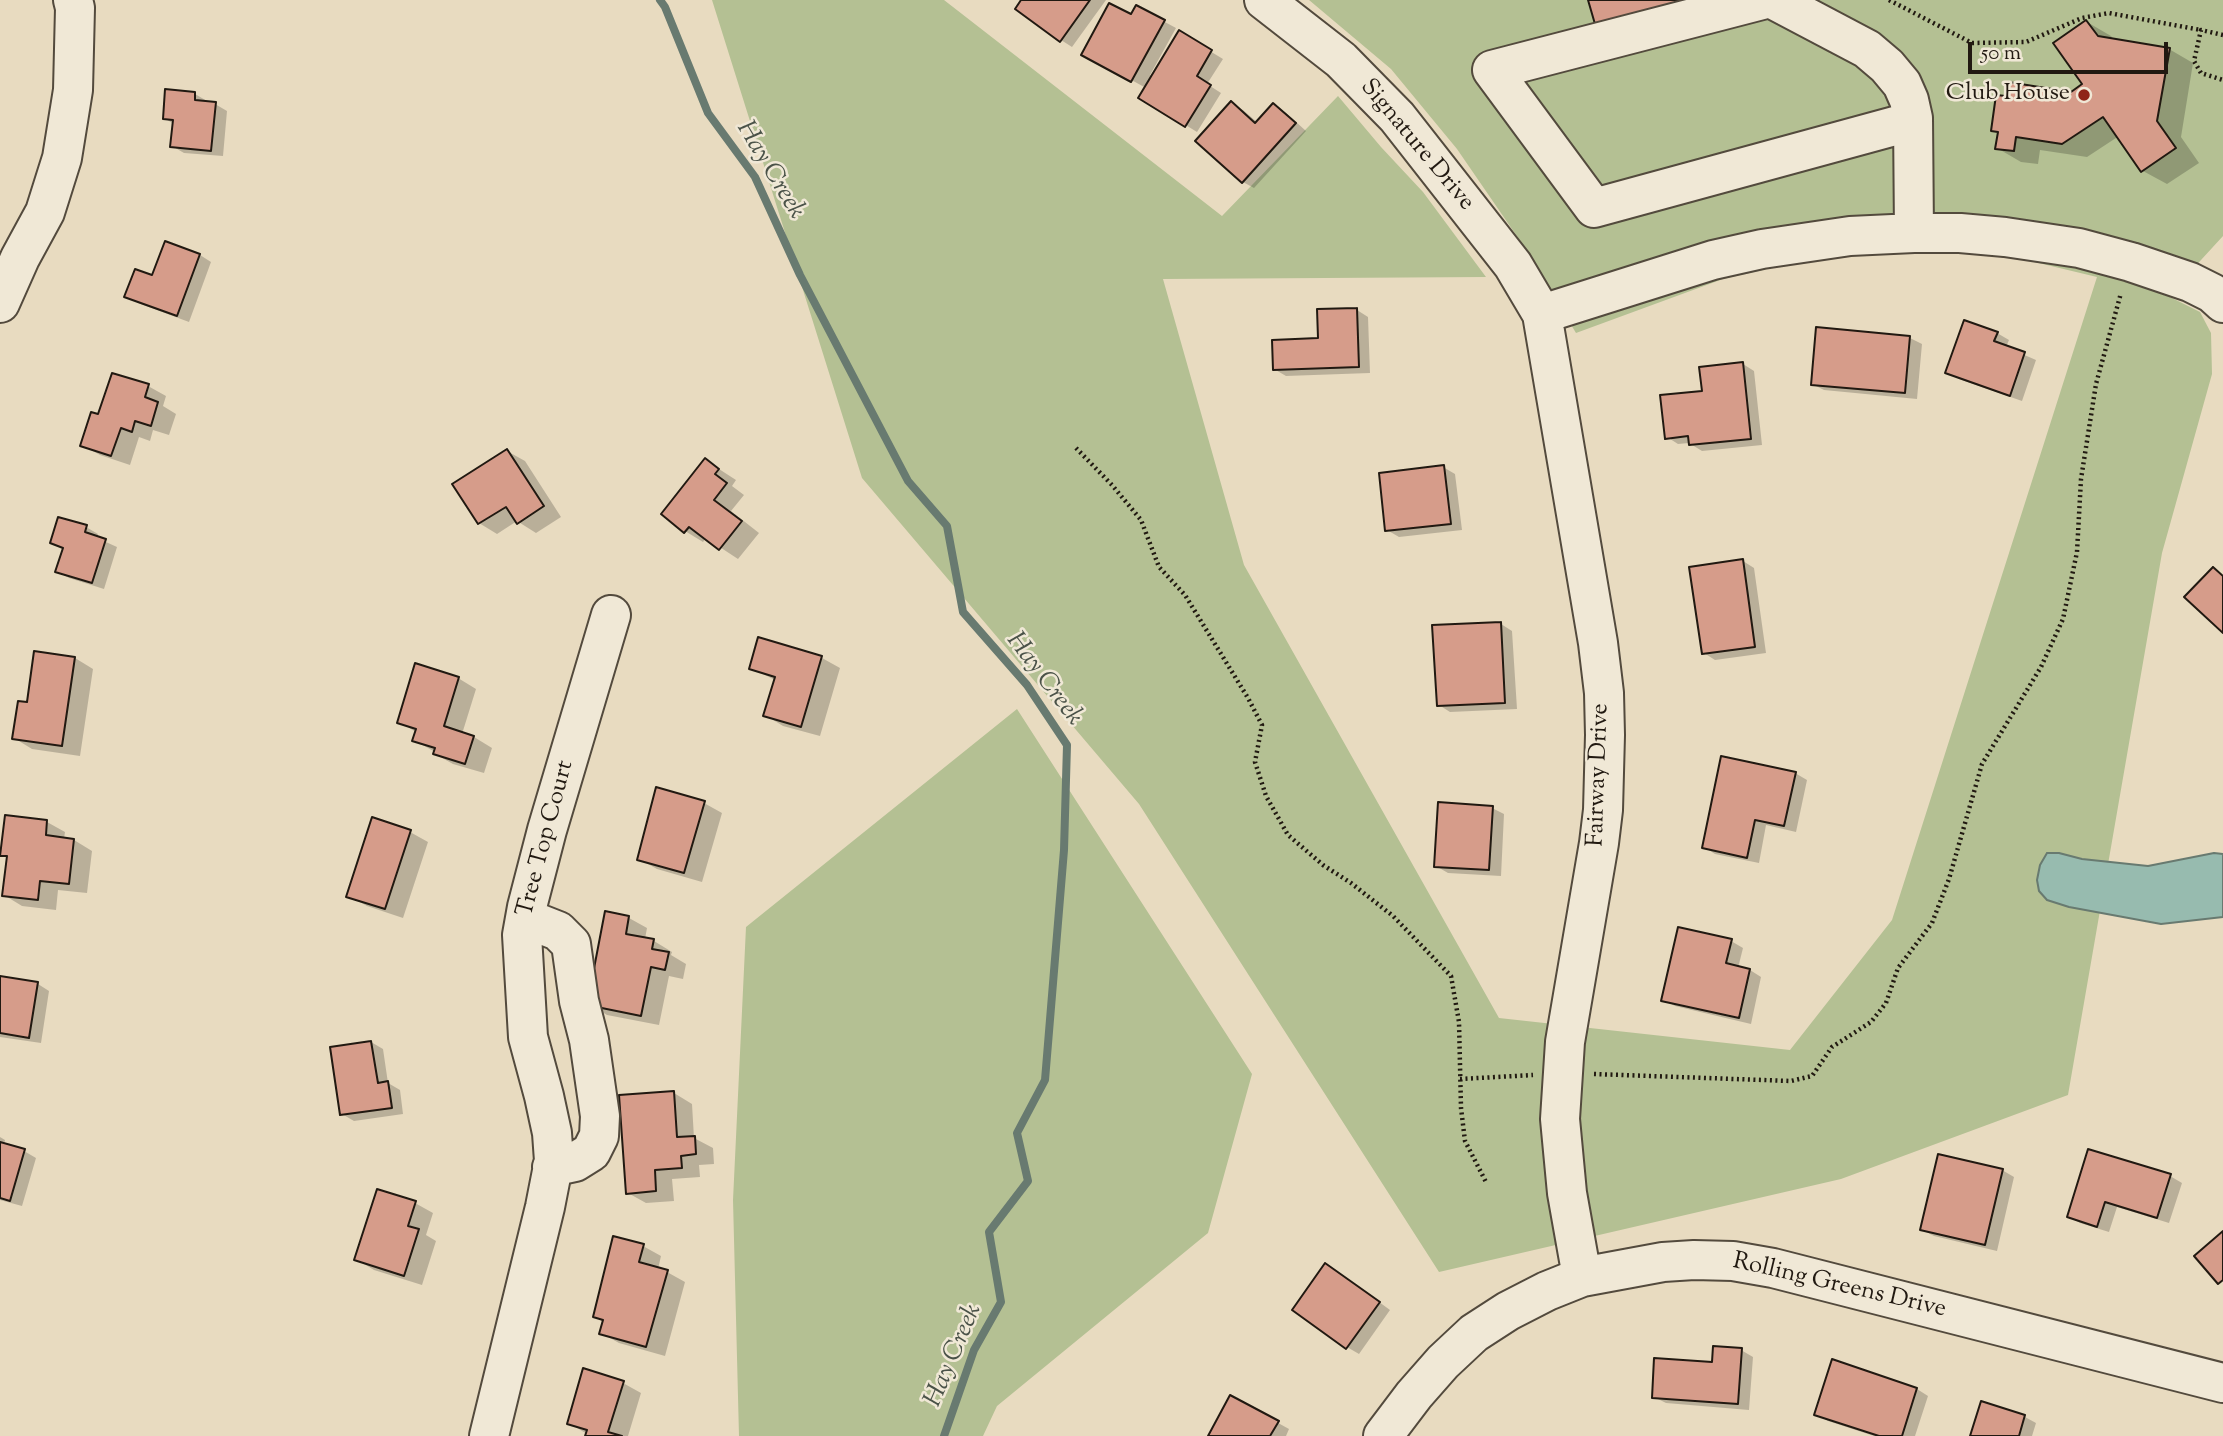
<!DOCTYPE html>
<html>
<head>
<meta charset="utf-8">
<style>
  body { margin:0 }
  #map { position:relative; width:2223px; height:1436px; overflow:hidden; background:#e8dbc0; font-family:"Sorts Mill Goudy",serif }
  canvas { display:block }
  .scale { position:absolute; left:1968px; top:42px; width:200px; height:32px; box-sizing:border-box; border:4px solid #211911; border-top:0; padding-left:9px; font-size:21px; line-height:24px; white-space:nowrap; color:#211911; -webkit-text-stroke:5px #f0e8d6; paint-order:stroke }
</style>
</head>
<body>
<div id="map">
<canvas width="2223" height="1436"></canvas>
<div class="scale">50 m</div>
</div>
<script>
const ctx = document.querySelector('canvas').getContext('2d');
ctx.lineJoin = 'round';
function paint(path, color) {
  ctx.fillStyle = color;
  ctx.fill(path, 'evenodd');
}
function shape(rows) {
  const path = new Path2D();
  for (const r of rows) {
    path.moveTo(r[0], r[1]);
    for (let i = 2; i < r.length; i += 2) path.lineTo(r[i], r[i + 1]);
  }
  return path;
}
function stroke(path, color, width, dash) {
  ctx.strokeStyle = color;
  ctx.lineWidth = width;
  ctx.lineCap = dash ? 'butt' : 'round';
  ctx.setLineDash(dash || []);
  ctx.stroke(path);
}
function drawText(font, color, halo, rows, align = 'center') {
  ctx.font = font + ' "Sorts Mill Goudy",serif';
  ctx.lineWidth = 5;
  ctx.setLineDash([]);
  ctx.textBaseline = 'middle';
  ctx.strokeStyle = halo;
  ctx.fillStyle = color;
  for (const [text, x, y, turn = 0] of rows) {
    ctx.save();
    ctx.translate(x, y);
    ctx.rotate((+turn || 0) * Math.PI / 180);
    ctx.textAlign = isNaN(turn) ? turn : align;
    if (halo) ctx.strokeText(text, 0, 0);
    ctx.fillText(text, 0, 0);
    ctx.restore();
  }
}
paint(shape([
  [712,0,944,0,1222,216,1338,96,1381,147,1423,192,1486,277,1163,279,1244,565,1499,1018,1790,1050,1892,920,2097,277,2026,260,1968,253,1884,249,1811,259,1723,279,1576,333,1525,248,1457,149,1391,69,1309,0,2223,0,2223,236,2168,296,2200,312,2211,333,2212,374,2162,553,2068,1095,1841,1179,1439,1272,1139,804,862,478],
  [1017,709,1252,1074,1208,1233,997,1406,983,1436,739,1436,733,1200,746,927]
]), '#b4c093');
const water = shape([
  [2047,853,2059,853,2082,859,2148,866,2214,853,2223,854,2223,917,2161,924,2069,907,2047,900,2039,891,2037,880,2040,865,2047,853]
]);
paint(water, '#97bbaf');
stroke(water, '#687a70', 2);
paint(shape([
  [1023,0,1106,0,1072,47,1061,40],
  [1137,7,1176,28,1150,75,1153,76,1180,33,1223,59,1207,84,1221,93,1197,132,1140,97,1146,88,1084,54,1132,17],
  [2087,22,2111,36,2114,40,2169,49,2193,63,2181,137,2199,163,2167,184,2143,171,2119,136,2087,157,2040,150,2038,164,2021,162,1997,148,1999,134,1993,130,2072,94,2084,85],
  [195,94,207,101,206,103,215,104,227,111,223,156,184,153,172,146,174,124,164,118],
  [1231,104,1243,110,1258,123,1274,105,1285,112,1306,131,1254,188,1243,182],
  [166,243,200,255,211,262,189,322,138,303,127,296,153,278],
  [1357,310,1368,317,1370,373,1286,376,1274,369,1319,340],
  [1817,329,1910,338,1922,344,1917,399,1824,390,1812,384],
  [1997,333,2009,340,2006,347,2036,360,2022,401,1959,379,1947,372],
  [1743,364,1754,371,1762,445,1702,451,1689,443,1678,444,1667,437,1703,392],
  [148,386,166,396,163,406,176,414,169,435,153,430,150,441,139,437,130,465,100,455,82,445,100,417],
  [507,451,525,461,561,517,536,533,517,521,497,534,479,523],
  [705,460,736,480,732,486,744,495,731,511,759,533,738,559,706,538,703,542,685,531],
  [1443,467,1455,474,1462,530,1399,537,1387,530],
  [86,527,98,534,97,538,117,547,104,589,69,578,57,571,65,550,52,542],
  [1743,561,1754,568,1766,653,1715,660,1704,653],
  [1501,624,1512,631,1517,709,1450,712,1439,705],
  [759,639,822,658,840,668,820,736,783,726,765,715,775,680,751,668],
  [75,658,93,669,80,756,32,749,14,738],
  [458,678,476,689,462,734,474,737,492,748,484,773,453,764,435,754,435,752,414,740,416,732,399,722],
  [1795,773,1807,780,1796,832,1766,825,1759,863,1715,854,1704,847],
  [704,803,722,813,702,882,657,869,639,859],
  [1492,808,1504,814,1501,876,1448,873,1436,866],
  [47,822,65,832,64,839,74,840,92,851,87,893,58,890,56,910,22,906,4,895,9,859,2,855],
  [410,832,428,842,403,918,367,906,349,896],
  [607,913,629,918,647,928,645,939,654,941,672,952,671,955,686,964,683,979,669,976,659,1025,607,1015,589,1004],
  [1731,941,1743,948,1738,968,1750,970,1761,977,1751,1024,1675,1006,1663,1000],
  [0,978,38,984,49,991,41,1043,0,1037],
  [371,1042,383,1049,388,1083,400,1090,403,1114,354,1121,342,1114],
  [674,1093,692,1104,694,1138,713,1148,714,1164,699,1165,700,1177,672,1179,674,1201,646,1203,628,1193],
  [0,1137,5,1140,4,1145,24,1151,36,1158,22,1206,0,1200],
  [2089,1151,2170,1176,2182,1183,2169,1223,2117,1207,2109,1232,2080,1223,2069,1217],
  [2002,1170,2014,1177,1997,1251,1934,1236,1922,1230],
  [415,1203,433,1213,426,1235,436,1241,422,1285,374,1270,356,1259],
  [643,1246,661,1256,658,1269,667,1272,685,1282,665,1356,619,1343,601,1333,604,1322,595,1317],
  [1338,1272,1390,1310,1359,1354,1347,1347],
  [1741,1350,1753,1357,1749,1410,1666,1403,1654,1397],
  [1833,1362,1917,1389,1928,1396,1915,1436,1874,1436,1828,1421,1816,1414],
  [623,1383,641,1393,628,1436,587,1436,587,1434,569,1423],
  [1231,1397,1289,1429,1286,1436,1210,1436],
  [1982,1404,2025,1417,2036,1423,2032,1436,1972,1436]
]), '#0003');
stroke(shape([
  [660,0,665,7,708,113,755,177,800,275,908,481,947,526,963,612,1027,685,1067,745,1064,850,1045,1080,1017,1133,1028,1181,989,1232,1001,1302,974,1350,944,1436]
]), '#687a70', 8);
const building = shape([
  [1021,0,1090,0,1060,42,1015,9,1021,0],
  [1588,0,1705,0,1597,31,1588,0],
  [1109,3,1131,14,1136,5,1165,20,1131,82,1081,55,1109,3],
  [2086,20,2098,36,2170,48,2157,121,2176,148,2141,172,2103,117,2062,144,2016,137,2014,151,1995,149,1998,132,1991,131,1996,95,2006,96,2008,82,2071,92,2082,84,2053,43,2086,20],
  [1179,30,1212,50,1197,76,1211,85,1185,127,1138,98,1179,30],
  [165,89,195,92,195,100,216,102,211,151,170,147,173,120,163,119,165,89],
  [1231,101,1255,123,1273,103,1296,123,1242,183,1195,141,1231,101],
  [165,241,200,254,177,316,124,297,135,269,152,275,165,241],
  [1357,308,1359,367,1273,370,1272,340,1318,338,1317,309,1357,308],
  [1964,320,1998,332,1994,341,2025,352,2010,396,1945,373,1964,320],
  [1816,327,1910,336,1905,393,1811,385,1816,327],
  [1743,362,1751,439,1689,445,1688,436,1665,439,1660,395,1702,391,1699,367,1743,362],
  [112,373,149,384,145,397,158,402,151,426,135,421,132,432,121,428,111,456,80,446,91,412,98,414,112,373],
  [507,449,544,506,517,524,506,507,478,524,452,484,507,449],
  [705,458,719,469,715,474,727,483,714,500,742,521,719,550,689,527,684,533,661,514,705,458],
  [1444,465,1451,524,1385,531,1379,473,1444,465],
  [58,517,87,525,85,532,106,539,92,583,55,572,63,548,50,543,58,517],
  [1743,559,1755,647,1702,654,1689,567,1743,559],
  [2213,567,2223,576,2223,633,2184,597,2213,567],
  [1501,622,1505,703,1437,706,1432,625,1501,622],
  [758,637,822,656,801,727,763,716,775,677,749,669,758,637],
  [34,651,75,657,62,746,12,739,18,701,27,702,34,651],
  [415,663,459,677,444,726,474,736,465,764,433,754,435,748,412,741,416,729,397,723,415,663],
  [1721,756,1796,772,1784,826,1755,820,1747,858,1702,848,1721,756],
  [656,787,705,801,684,873,637,860,656,787],
  [1438,802,1493,806,1489,870,1434,867,1438,802],
  [5,815,47,820,46,835,74,839,69,884,40,881,38,900,2,896,7,856,0,856,5,815],
  [372,817,411,830,385,909,346,897,372,817],
  [605,911,629,916,626,934,654,939,652,949,669,952,665,970,651,967,641,1016,587,1005,605,911],
  [1678,927,1732,939,1726,963,1750,969,1739,1018,1661,1001,1678,927],
  [0,976,38,982,29,1038,0,1033,0,976],
  [371,1041,378,1083,388,1081,392,1108,340,1115,330,1047,371,1041],
  [674,1091,677,1137,695,1136,696,1154,681,1156,682,1168,655,1170,656,1191,626,1194,619,1095,674,1091],
  [0,1142,25,1149,10,1201,0,1198,0,1142],
  [2088,1149,2171,1174,2157,1218,2105,1202,2097,1227,2067,1217,2088,1149],
  [1938,1154,2003,1169,1985,1245,1920,1230,1938,1154],
  [377,1189,416,1201,408,1226,419,1229,404,1276,354,1260,377,1189],
  [2223,1231,2223,1280,2218,1284,2194,1256,2223,1231],
  [613,1236,644,1244,639,1262,668,1270,646,1347,599,1334,603,1320,593,1317,613,1236],
  [1325,1263,1380,1302,1346,1349,1292,1310,1325,1263],
  [1713,1346,1742,1348,1738,1404,1652,1398,1654,1358,1712,1362,1713,1346],
  [1832,1359,1917,1388,1902,1436,1879,1436,1814,1415,1832,1359],
  [583,1368,624,1381,608,1432,622,1436,585,1436,587,1430,567,1424,583,1368],
  [1230,1395,1279,1421,1270,1436,1208,1436,1230,1395],
  [1981,1401,2025,1415,2019,1436,1970,1436,1981,1401]
]);
paint(building, '#d69c8a');
stroke(building, '#211911', 2);
const minor = shape([
  [1264,0,1341,60,1397,117,1513,265,1542,314,1598,643,1604,693,1605,735,1603,810,1599,843,1565,1042,1560,1119,1567,1193,1582,1277],
  [1762,0,1492,70,1594,208,1913,121],
  [1774,0,1867,49,1887,66,1902,84,1909,100,1913,118,1914,233],
  [0,303,20,258,45,212,62,158,73,90,75,8,73,0],
  [1542,314,1713,260,1762,249,1850,236,1914,233,1960,233,2005,237,2079,248,2131,262,2190,282,2212,293,2223,303],
  [525,918,558,931,571,944,579,1001,589,1040,600,1116,599,1136,591,1152,575,1162,552,1167],
  [489,1436,545,1207,554,1161,552,1133,544,1096,528,1037,522,935,527,907,547,830,611,615],
  [1383,1436,1414,1395,1443,1362,1474,1333,1508,1311,1547,1291,1582,1277,1663,1262,1694,1260,1733,1261,1773,1268,2223,1383]
]);
stroke(minor, '#534a3d', 42);
stroke(shape([
  [1889,0,1972,43,2026,42,2082,18,2109,13,2201,30],
  [2223,35,2201,30,2194,61,2201,73,2223,80],
  [1076,448,1112,485,1141,520,1159,567,1185,595,1248,698,1262,725,1255,762,1266,796,1288,835,1323,865,1351,883,1393,916,1451,976,1459,1022,1461,1108,1465,1141,1487,1184],
  [1594,1074,1791,1081,1812,1076,1832,1047,1871,1022,1886,1003,1898,968,1932,923,1949,879,1982,764,2041,667,2063,619,2077,552,2081,479,2096,384,2121,293],
  [1460,1079,1533,1075]
]), '#211911', 4.5, [2, 3.5]);
stroke(minor, '#f0e8d6', 38);
for (const [x, y, r, color] of [
  [2084,95,7,"#8f2418"]
]) {
  const dot = new Path2D();
  dot.arc(x, y, r, 0, 2 * Math.PI);
  ctx.fillStyle = color;
  ctx.fill(dot);
  stroke(dot, '#f0e8d6', 2.5);
}
drawText('24px', '#211911', '#f0e8d6', [
  ["Club House",2070,95]
], 'right');
drawText('24px', '#211911', '#f0e8d6', [
  ["Signature Drive",1416,146,50],
  ["Fairway Drive",1600,775,-88],
  ["Tree Top Court",547,839,-75],
  ["Rolling Greens Drive",1839,1287,13]
]);
drawText('italic 26px', '#4a5248', '#f0e8d6', [
  ["Hay Creek",769,171,59],
  ["Hay Creek",1043,680,53],
  ["Hay Creek",955,1356,-67]
]);
</script>
</body>
</html>
